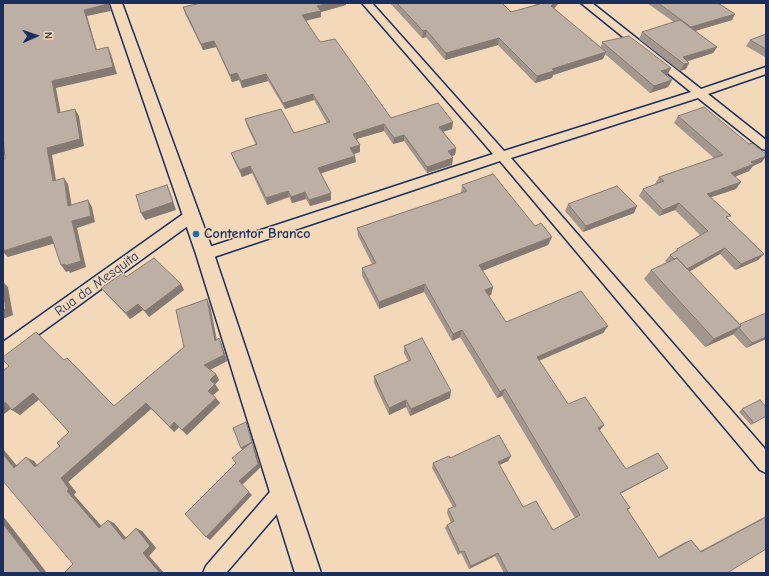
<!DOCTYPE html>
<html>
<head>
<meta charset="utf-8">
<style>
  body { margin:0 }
  #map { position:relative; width:769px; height:576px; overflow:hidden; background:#f3d9ba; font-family:"Comic Neue",sans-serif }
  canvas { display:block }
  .frame { position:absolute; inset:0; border:4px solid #1b2f5e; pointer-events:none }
  .north { position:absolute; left:16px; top:16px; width:40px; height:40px; -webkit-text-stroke:3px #f3d9ba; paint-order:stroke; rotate:88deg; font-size:11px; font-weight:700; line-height:16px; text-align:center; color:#1b2f5e }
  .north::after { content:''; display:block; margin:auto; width:14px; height:18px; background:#1b2f5e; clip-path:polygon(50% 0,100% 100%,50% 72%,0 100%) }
</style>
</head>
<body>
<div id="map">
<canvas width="769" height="576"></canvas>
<div class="frame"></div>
<div class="north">N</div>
</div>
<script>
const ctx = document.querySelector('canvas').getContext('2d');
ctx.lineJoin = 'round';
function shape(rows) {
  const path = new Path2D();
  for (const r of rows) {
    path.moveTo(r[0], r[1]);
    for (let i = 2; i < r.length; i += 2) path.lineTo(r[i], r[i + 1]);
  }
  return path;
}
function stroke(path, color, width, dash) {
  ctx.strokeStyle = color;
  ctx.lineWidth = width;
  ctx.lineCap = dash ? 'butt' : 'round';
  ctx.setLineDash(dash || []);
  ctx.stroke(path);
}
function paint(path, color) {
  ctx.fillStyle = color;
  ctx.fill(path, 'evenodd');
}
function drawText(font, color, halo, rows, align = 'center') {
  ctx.font = font + ' "Comic Neue",sans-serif';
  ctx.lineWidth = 3;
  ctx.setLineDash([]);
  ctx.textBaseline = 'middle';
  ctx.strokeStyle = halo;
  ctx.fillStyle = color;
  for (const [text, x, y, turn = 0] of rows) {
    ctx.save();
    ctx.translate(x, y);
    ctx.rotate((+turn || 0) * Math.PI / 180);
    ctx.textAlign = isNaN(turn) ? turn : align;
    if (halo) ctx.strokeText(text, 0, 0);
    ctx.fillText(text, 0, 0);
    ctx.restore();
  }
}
const minor = shape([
  [362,3,372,3,504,151,691,92,581,3,592,3,701,89,766,67,766,74,708,94,766,140,766,150,762,149,698,98,511,158,766,450,766,473,760,470,500,161,205,260,200,258,198,254,200,250,493,154,362,3],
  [191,211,196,212,198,216,196,220,9,356,3,358,3,342,186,212,191,211],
  [282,484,289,486,291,493,289,500,226,573,203,573,206,566,275,486,282,484]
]);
const tertiary = shape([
  [110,3,122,3,214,254,321,573,295,573,196,254,110,3]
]);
stroke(minor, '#1b2f5e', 3);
stroke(tertiary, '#1b2f5e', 3);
paint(minor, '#f3d9ba');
paint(tertiary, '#f3d9ba');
paint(shape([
  [390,3,502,3,511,12,536,5,534,3,559,3,554,9,601,47,602,42,671,68,667,75,666,75,672,80,668,87,650,93,605,54,603,59,553,75,552,78,535,83,498,45,445,60,426,37,422,38],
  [647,3,718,3,732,20,695,31,717,47,713,53,688,61,686,69,680,71,639,39,642,32,674,22],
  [346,5,321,12,321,17,306,21,320,42,391,118,453,122,452,129,443,132,456,148,455,155,451,156,452,165,427,173,404,141,393,144,384,131,356,139,360,152,354,154,356,162,321,173,331,200,310,206,306,199,292,203,289,197,267,205,252,173,242,177,233,159,231,153,256,145,247,126,245,119,294,133,327,123,314,100,285,109,268,81,242,88,239,80,232,82,216,47,203,50,185,14,183,7],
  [766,34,766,57,765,57,746,46,750,40],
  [678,116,762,162,753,166,749,171,735,177,736,189,711,197,728,219,764,254,758,260,735,270,720,254,689,272,740,324,766,339,746,348,733,334,705,347,644,279,651,270,667,263,665,261,670,255,674,253,677,249,700,235,675,210,659,216,639,196,643,189,656,184,655,184,659,177,714,158,674,123],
  [462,185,535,226,552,237,548,245,482,271,493,287,491,295,488,296,506,322,608,326,603,333,539,361,568,404,604,425,599,431,626,469,661,472,620,494,627,509,658,557,683,543,691,540,700,551,766,516,766,549,727,573,504,573,495,556,469,569,461,553,458,555,445,528,447,525,451,523,447,513,448,509,453,507,432,468,433,463,450,458,511,456,508,461,499,465,523,507,553,530,575,518,502,396,497,398,460,337,452,341,424,292,379,309,362,276,362,268,372,264,358,236,357,228,461,193],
  [568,204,634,213,583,232,565,211],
  [126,277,181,284,184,290,149,317,143,310,130,319,106,294,101,288],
  [210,306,217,340,222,345,227,361,210,370,216,374,219,380,215,384,219,390,213,395,220,403,187,435,179,427,174,432,151,409,68,482,76,492,74,495,101,526,114,523,126,538,142,531,156,548,149,556,164,573,64,573,73,564,3,449,16,465,34,461,37,465,60,446,69,432,39,399,20,415,12,410,9,366,64,360,74,364,114,406,184,347],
  [404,346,450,398,410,416,406,407,389,415,374,383,374,376,408,361,404,353],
  [742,409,766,416,751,425,739,412]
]), '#a3968d');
paint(shape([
  [108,3,109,3,111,11,87,16,99,57,96,50,84,10],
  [328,3,346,3,346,5,321,12,321,17,303,21,302,15,317,6],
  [554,3,559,3,549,13,551,6],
  [735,14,732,20,688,33,691,27],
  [426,30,426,37,422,38,423,31],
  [499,38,498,45,445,60,446,53],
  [214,41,216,47,203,50,201,44],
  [108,47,111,54,117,74,56,88,62,120,58,113,52,81],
  [717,47,713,53,682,63,683,57],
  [606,52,603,59,553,75,552,78,535,83,537,76,552,69],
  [689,63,686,69,680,71,684,64],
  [671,68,667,75,658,78,661,71],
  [237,73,239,80,232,82,230,75],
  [266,74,268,81,242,88,241,81],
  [672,80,668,87,650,93,654,86],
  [313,94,314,100,285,109,283,103],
  [75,109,79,116,84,146,52,155,57,187,53,181,47,148],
  [453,122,452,129,438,133,439,127],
  [384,124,384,131,353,140,353,134],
  [404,135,404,141,393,144,394,138],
  [360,145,360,152,351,155,350,148],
  [456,148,455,155,447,158,448,151],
  [355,156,356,162,319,174,318,168],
  [766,156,762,162,753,166,749,171,726,180,731,173,751,162],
  [453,158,452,165,427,173,427,167],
  [250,166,252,173,242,177,240,170],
  [64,178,68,184,73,213,68,206],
  [741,182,736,189,703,200,707,194],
  [167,185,170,192,176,210,145,220,141,213],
  [288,191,289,197,267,205,266,198],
  [305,192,306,199,292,203,291,197],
  [331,193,331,200,310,206,309,200],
  [88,200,92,207,95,222,77,228,86,267,70,273,69,271,66,272,61,265,72,221],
  [679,203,675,210,659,216,663,210],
  [637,206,634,213,583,232,586,226],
  [51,236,56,243,8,257,3,252,3,251],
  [552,237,548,245,477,273,479,265],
  [725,248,720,254,681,276,686,270],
  [764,254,758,260,735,270,741,264],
  [3,282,8,287,13,315,3,319],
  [181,284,184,290,149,317,145,311],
  [425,284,424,292,379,309,379,302],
  [493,287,491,295,483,298,485,290],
  [207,299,210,306,218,347,215,341],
  [138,304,143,310,130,319,126,313],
  [608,326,603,333,533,363,537,357],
  [741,326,732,335,705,347,714,339],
  [462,330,460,337,452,341,453,334],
  [766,337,766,339,746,348,752,343],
  [219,338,222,345,227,361,208,371,204,365],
  [216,374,219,380,214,386,210,380],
  [215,384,219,390,212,396,208,391],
  [505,389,502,396,497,398,500,392],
  [451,391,450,398,410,416,411,409],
  [33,393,41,398,20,415,12,410],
  [216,398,220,403,187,435,182,430],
  [406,400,406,407,389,415,389,408],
  [5,402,13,407,3,415,3,403],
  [146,403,151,409,68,482,76,492,74,495,106,531,99,528,67,491,61,478],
  [174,422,179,427,174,432,170,427],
  [246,422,261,467,242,485,239,481,243,450,241,448],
  [604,425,599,431,598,428],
  [3,449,22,472,14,468,3,454],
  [511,456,508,461,495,467,498,462],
  [26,457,34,461,42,471,35,467],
  [668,468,661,472,614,497,620,493],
  [249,492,252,495,210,540,206,537],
  [3,516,47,573,41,573,3,524],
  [108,520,114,523,130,543,124,540],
  [136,528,142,531,156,548,149,556,164,573,160,573,143,553],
  [498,553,495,556,469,569,471,566]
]), '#857a73');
const building = shape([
  [3,3,108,3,108,4,84,10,96,50,108,47,113,67,52,81,58,113,75,109,80,139,47,148,53,181,64,178,68,206,88,200,91,216,72,221,81,261,65,266,65,264,61,265,51,236,3,251,3,159,5,159,3,135,3,3],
  [201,3,328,3,317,6,321,11,302,15,320,42,335,39,391,118,438,103,453,122,439,127,456,148,448,151,453,158,427,167,404,135,394,138,384,124,353,134,360,145,350,148,355,156,318,168,331,193,309,200,305,192,291,197,288,191,266,198,250,166,240,170,231,153,257,144,245,119,281,109,294,133,330,122,313,94,283,103,266,74,241,81,237,73,230,75,214,41,201,44,183,7,201,3],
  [397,3,502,3,511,12,540,4,539,3,554,3,551,6,606,52,552,69,554,71,537,76,499,38,446,53,426,30,423,31,397,3],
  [658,3,718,3,735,14,691,27,658,3],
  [680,20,717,47,683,57,689,63,684,64,642,32,680,20],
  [766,34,766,49,750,40,766,34],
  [629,36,671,68,661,71,672,80,654,86,602,42,629,36],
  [704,107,749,144,752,143,766,154,766,156,751,162,754,164,731,173,741,182,707,194,731,216,726,217,764,254,741,264,725,248,687,269,677,258,674,259,670,255,678,250,677,249,708,231,679,203,663,210,643,189,664,181,659,177,723,155,678,116,704,107],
  [493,174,535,226,541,223,552,237,479,265,493,287,485,290,506,322,581,291,608,326,537,357,568,404,585,397,604,425,598,428,626,469,658,453,668,468,620,493,630,508,627,509,659,558,691,540,701,552,766,517,766,549,727,573,508,573,498,553,471,566,464,551,460,552,447,525,454,521,448,509,456,506,433,463,449,456,450,458,499,435,511,456,498,462,523,507,536,501,553,530,580,515,505,389,500,392,462,330,453,334,425,284,379,302,362,268,376,263,357,228,467,191,462,185,493,174],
  [167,185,173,202,141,213,136,195,167,185],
  [617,186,637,206,586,226,568,204,617,186],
  [154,258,181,284,145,311,138,304,126,313,101,288,123,273,126,277,154,258],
  [677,258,741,326,714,339,651,270,677,258],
  [3,291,6,309,3,310,3,291],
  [207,299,215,341,219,338,224,355,204,365,216,374,210,380,215,384,208,391,216,398,182,430,174,422,170,427,146,403,61,478,69,489,67,491,99,528,108,520,124,540,136,528,150,546,143,553,160,573,64,573,73,564,3,481,3,454,14,468,26,457,35,467,60,446,57,443,69,432,33,393,12,410,5,402,3,403,3,371,9,366,3,360,3,357,36,332,64,360,67,358,114,406,184,347,176,310,207,299],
  [766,313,766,337,752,343,739,328,741,326,740,324,766,313],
  [422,338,451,391,411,409,406,400,389,408,374,376,411,360,404,346,422,338],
  [760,400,766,407,766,416,754,423,742,409,760,400],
  [246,422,252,442,241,448,233,428,246,422],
  [252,442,258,464,239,481,249,492,206,537,185,514,236,463,232,458,252,442],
  [3,524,41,573,3,573,3,524]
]);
paint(building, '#beafa4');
stroke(building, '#857a73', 1);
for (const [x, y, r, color] of [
  [196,234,4,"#1f6fb2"]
]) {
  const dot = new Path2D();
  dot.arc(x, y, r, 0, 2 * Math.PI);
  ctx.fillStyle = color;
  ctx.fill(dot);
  stroke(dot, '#f3d9ba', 1.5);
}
drawText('bold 14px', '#1b2f5e', '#f3d9ba', [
  ["Contentor Branco",204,234]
], 'left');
drawText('14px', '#1b2f5e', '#f3d9ba', [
  ["Rua da Mesquita",97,284,-36]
]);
</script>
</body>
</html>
